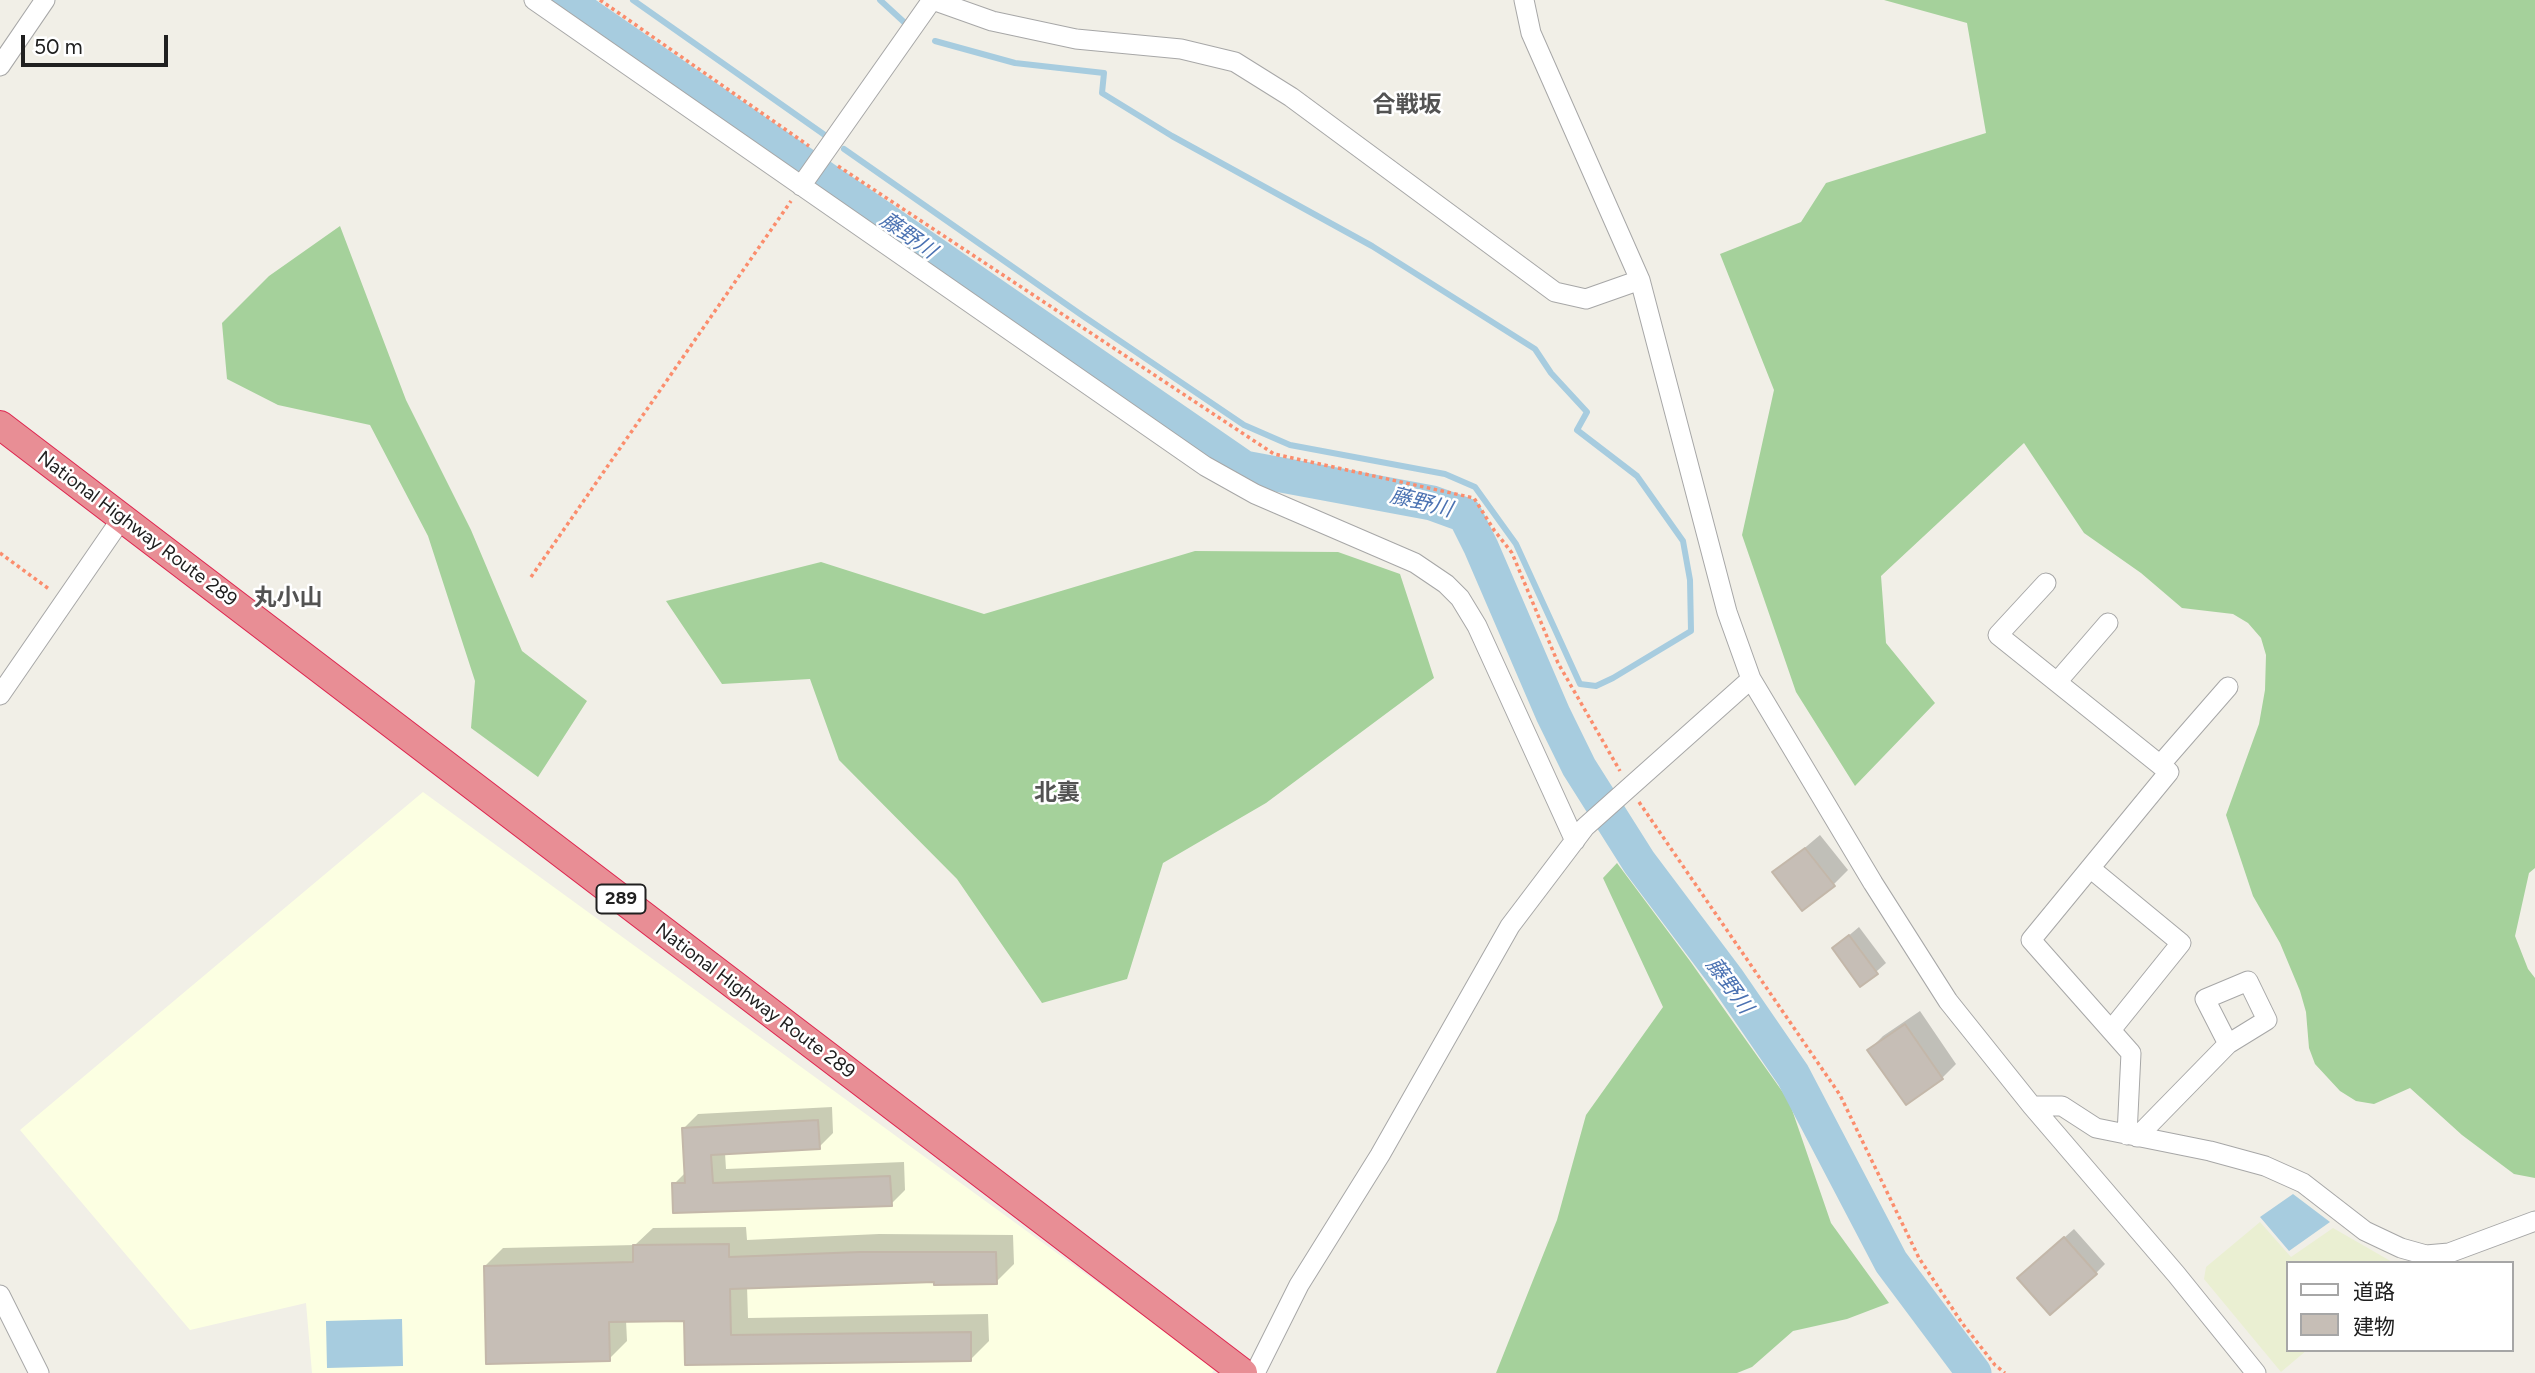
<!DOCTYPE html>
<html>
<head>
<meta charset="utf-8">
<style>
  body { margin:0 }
  #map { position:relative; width:2535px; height:1373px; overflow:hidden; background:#f1efe7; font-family:Figtree,"Noto Sans JP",sans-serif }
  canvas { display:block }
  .legend { position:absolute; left:2286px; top:1261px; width:228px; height:91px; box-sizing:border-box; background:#fff; border:2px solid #a6a6a6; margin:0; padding:9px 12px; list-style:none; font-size:21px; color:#202020 }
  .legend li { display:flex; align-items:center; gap:14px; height:35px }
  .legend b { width:35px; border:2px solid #a6a6a6 }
  .scale { position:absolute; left:21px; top:35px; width:147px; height:32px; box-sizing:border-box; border:4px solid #202020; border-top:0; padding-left:9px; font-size:21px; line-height:24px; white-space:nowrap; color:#202020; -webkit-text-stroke:5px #fff; paint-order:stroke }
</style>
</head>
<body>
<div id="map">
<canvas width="2535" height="1373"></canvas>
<ul class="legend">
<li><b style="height:9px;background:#fff"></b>道路</li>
<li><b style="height:19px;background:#c6beb6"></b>建物</li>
</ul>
<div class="scale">50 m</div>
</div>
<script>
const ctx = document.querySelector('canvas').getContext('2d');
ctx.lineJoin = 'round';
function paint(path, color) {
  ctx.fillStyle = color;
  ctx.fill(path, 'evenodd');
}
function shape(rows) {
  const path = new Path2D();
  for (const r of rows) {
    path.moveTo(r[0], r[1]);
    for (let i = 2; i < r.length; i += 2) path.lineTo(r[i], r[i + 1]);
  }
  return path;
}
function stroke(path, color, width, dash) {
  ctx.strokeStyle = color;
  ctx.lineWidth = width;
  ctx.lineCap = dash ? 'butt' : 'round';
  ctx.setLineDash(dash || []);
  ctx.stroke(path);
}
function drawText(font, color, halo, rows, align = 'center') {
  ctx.font = font + ' Figtree,"Noto Sans JP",sans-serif';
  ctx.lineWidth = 5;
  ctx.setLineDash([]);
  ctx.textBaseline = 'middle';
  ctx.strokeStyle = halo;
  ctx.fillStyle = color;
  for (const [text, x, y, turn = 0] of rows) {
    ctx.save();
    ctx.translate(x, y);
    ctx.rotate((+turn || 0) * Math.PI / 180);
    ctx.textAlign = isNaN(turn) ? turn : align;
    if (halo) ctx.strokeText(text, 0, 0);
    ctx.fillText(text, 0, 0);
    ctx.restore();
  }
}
paint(shape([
  [423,792,1215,1368,1212,1373,312,1373,306,1303,190,1330,20,1130]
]), '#fcffe2');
paint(shape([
  [2260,1222,2291,1257,2333,1228,2394,1263,2288,1263,2288,1350,2307,1350,2281,1372,2204,1279,2206,1267]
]), '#eaefd2');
paint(shape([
  [1884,0,2535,0,2535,868,2529,873,2515,936,2528,969,2535,978,2535,1178,2514,1174,2462,1135,2410,1088,2374,1104,2356,1101,2340,1091,2315,1064,2309,1048,2306,1012,2300,991,2280,943,2253,896,2226,815,2259,724,2265,690,2266,655,2261,638,2248,623,2233,614,2182,608,2141,573,2084,533,2024,443,1881,576,1886,643,1935,703,1855,786,1796,692,1742,535,1774,390,1720,254,1801,222,1826,183,1986,133,1967,23],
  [340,226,406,400,471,530,522,651,587,701,538,777,471,728,475,681,428,536,370,425,278,405,227,379,222,323,269,276],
  [1195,551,1338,552,1400,574,1434,678,1266,803,1163,863,1127,979,1042,1003,957,879,839,760,810,679,722,684,666,601,821,562,984,614],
  [1617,863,1690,961,1789,1101,1831,1223,1889,1303,1847,1319,1793,1331,1752,1367,1737,1373,1496,1373,1557,1220,1586,1115,1663,1007,1603,878]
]), '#a5d19b');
paint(shape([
  [2293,1194,2330,1222,2289,1251,2260,1217],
  [402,1319,403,1366,327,1368,326,1321]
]), '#a7ccdf');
paint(shape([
  [1820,835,1848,870,1833,885,1775,873],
  [1859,927,1886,963,1861,985,1834,948],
  [1920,1011,1956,1064,1942,1078,1906,1103,1869,1050,1883,1036],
  [832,1107,833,1133,819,1147,725,1153,726,1169,904,1162,905,1190,891,1204,674,1184,686,1172,684,1128,698,1114],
  [746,1227,747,1240,879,1234,1013,1235,1014,1264,996,1282,936,1280,747,1286,748,1318,988,1314,989,1341,971,1359,686,1363,685,1320,626,1320,627,1341,609,1359,485,1266,503,1248,635,1245,653,1228],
  [2074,1229,2105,1264,2096,1273,2029,1269]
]), '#0003');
stroke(shape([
  [633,0,829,138],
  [880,0,905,23],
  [844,149,1083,316,1244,425,1290,445,1445,474,1475,487,1516,544,1580,684,1596,686,1613,678,1691,631,1690,580,1683,541,1637,476,1577,430,1587,412,1551,373,1535,349,1372,246,1172,136,1102,93,1104,73,1015,63,935,41]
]), '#a7ccdf', 6);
stroke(shape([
  [565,0,1244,468,1432,503,1465,515,1481,547,1553,714,1579,767,1639,862,1727,979,1793,1075,1891,1262,1974,1373]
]), '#a7ccdf', 35);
const building = shape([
  [1805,848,1835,886,1802,911,1772,872,1805,848],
  [1849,935,1878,974,1860,987,1832,948,1849,935],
  [1905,1024,1943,1079,1906,1105,1867,1050,1905,1024],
  [818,1120,820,1149,711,1155,713,1183,890,1176,892,1206,673,1213,672,1183,685,1183,682,1128,818,1120],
  [2064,1237,2097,1274,2050,1315,2017,1278,2064,1237],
  [729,1244,729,1257,860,1252,996,1252,997,1284,934,1285,934,1282,730,1289,731,1335,971,1332,971,1361,685,1365,684,1321,609,1322,610,1361,486,1364,484,1266,633,1262,633,1245,729,1244]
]);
paint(building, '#c6beb6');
stroke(building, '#c3b7a9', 2);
const minor = shape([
  [534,0,1205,466,1255,494,1415,563,1446,584,1460,598,1477,626,1575,841],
  [933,0,992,21,1076,39,1181,49,1235,62,1291,97,1555,292,1586,299,1640,280],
  [1524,0,1531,33,1640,280,1727,612,1751,679,1873,883,1948,1001,2032,1106,2176,1274,2256,1373],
  [0,66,45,0],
  [801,186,932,0],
  [2046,583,1998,635,2169,772,2031,940,2131,1053,2127,1135],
  [2057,682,2108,623],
  [0,695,122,518],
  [2160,765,2228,687],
  [2090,868,2181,943,2111,1030],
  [2032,1106,2062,1106,2096,1128,2210,1151,2265,1166,2303,1183,2365,1231,2401,1248,2426,1255,2449,1253,2535,1221],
  [2137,1137,2228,1044,2267,1020,2248,981,2205,999,2228,1044],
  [0,1295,39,1373],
  [1255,1373,1299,1285,1380,1155,1510,926,1585,827,1751,679]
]);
const highway = shape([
  [0,425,1243,1373]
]);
stroke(minor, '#a7a7a7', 21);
stroke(highway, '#de254f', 30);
stroke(shape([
  [600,0,809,146],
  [838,166,1274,454,1474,498,1494,530,1512,553,1558,663,1620,771],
  [0,553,49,589],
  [531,577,791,201],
  [1639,802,1840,1095,1919,1258,1962,1323,1995,1365,2005,1373]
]), '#fb8d6d', 3.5, [3.5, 3.5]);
stroke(minor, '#fff', 19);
stroke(highway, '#e88e95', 28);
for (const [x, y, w] of [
  [621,899,49]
]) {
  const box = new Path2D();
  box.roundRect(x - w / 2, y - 14.5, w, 29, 5);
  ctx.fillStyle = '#fff';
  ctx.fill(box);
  stroke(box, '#202020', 2);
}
drawText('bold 18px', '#202020', null, [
  ["289",621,899]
]);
drawText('19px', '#202020', '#fff', [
  ["National Highway Route 289",137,529,37],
  ["National Highway Route 289",755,1001,37]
]);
drawText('italic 21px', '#4b72b2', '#fff', [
  ["藤野川",908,236,35],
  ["藤野川",1421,503,14],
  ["藤野川",1729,986,54]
]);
drawText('bold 23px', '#535353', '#fff', [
  ["合戦坂",1407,105],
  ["丸小山",288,598],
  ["北裏",1057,793]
]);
</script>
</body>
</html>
